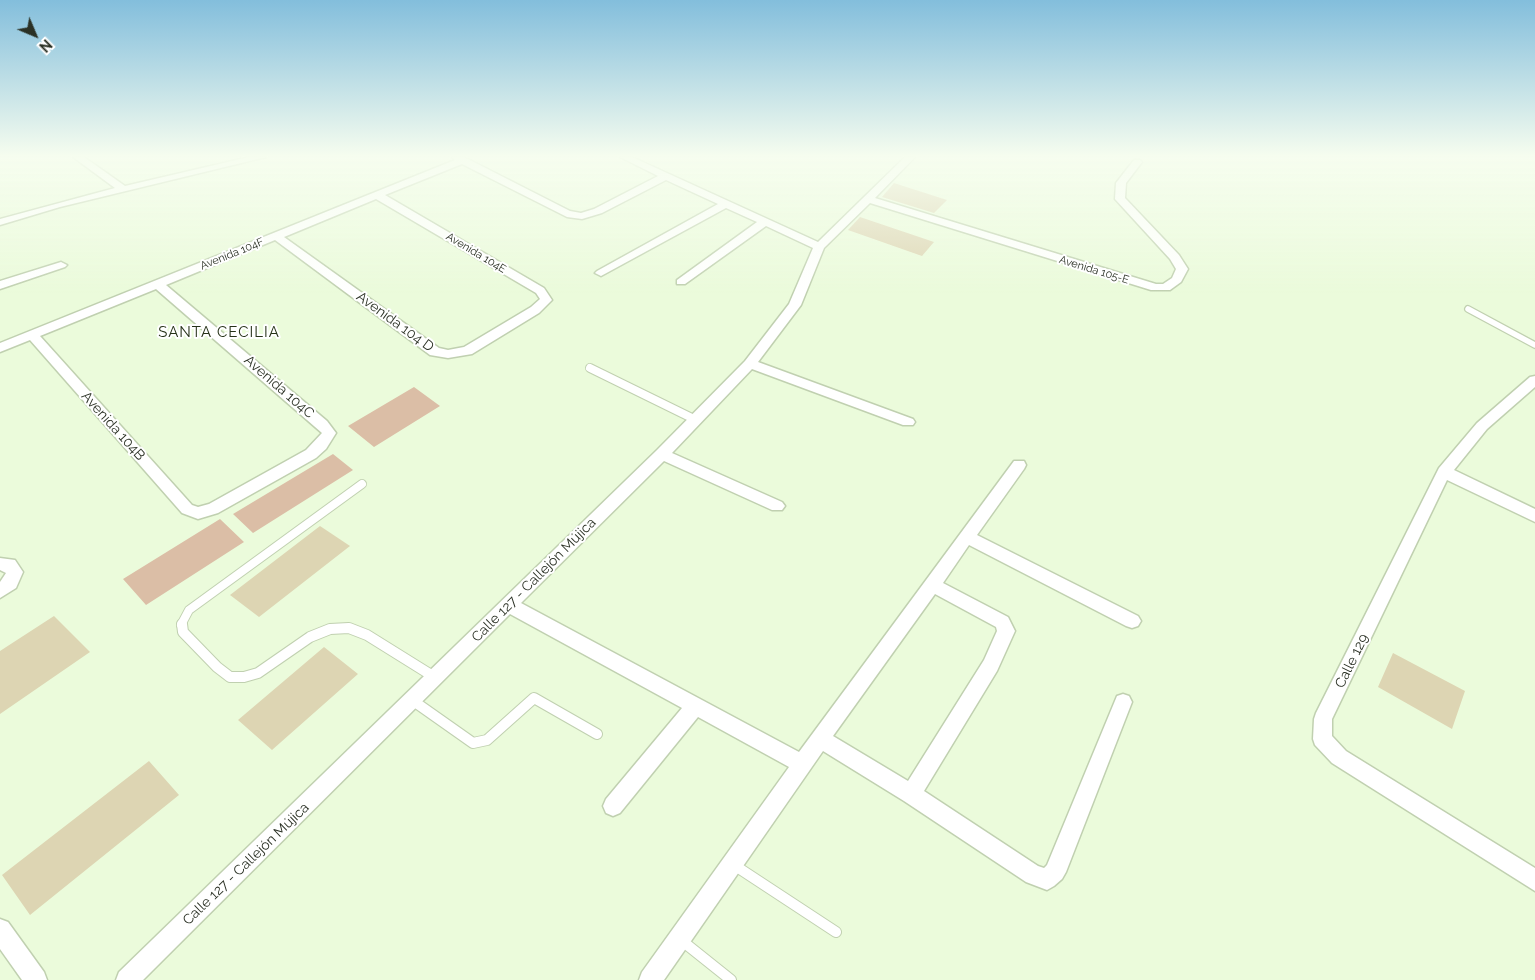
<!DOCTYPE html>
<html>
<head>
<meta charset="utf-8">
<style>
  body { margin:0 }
  #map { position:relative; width:1535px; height:980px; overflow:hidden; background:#ebfbdb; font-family:Raleway,sans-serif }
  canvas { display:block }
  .north { position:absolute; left:10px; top:10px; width:50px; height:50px; -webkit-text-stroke:4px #fff; paint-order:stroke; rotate:135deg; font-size:14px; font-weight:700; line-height:20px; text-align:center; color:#2b3125 }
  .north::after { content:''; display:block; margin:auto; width:18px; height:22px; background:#2b3125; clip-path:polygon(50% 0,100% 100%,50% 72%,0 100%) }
</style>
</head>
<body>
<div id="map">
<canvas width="1535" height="980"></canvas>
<div class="north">N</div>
</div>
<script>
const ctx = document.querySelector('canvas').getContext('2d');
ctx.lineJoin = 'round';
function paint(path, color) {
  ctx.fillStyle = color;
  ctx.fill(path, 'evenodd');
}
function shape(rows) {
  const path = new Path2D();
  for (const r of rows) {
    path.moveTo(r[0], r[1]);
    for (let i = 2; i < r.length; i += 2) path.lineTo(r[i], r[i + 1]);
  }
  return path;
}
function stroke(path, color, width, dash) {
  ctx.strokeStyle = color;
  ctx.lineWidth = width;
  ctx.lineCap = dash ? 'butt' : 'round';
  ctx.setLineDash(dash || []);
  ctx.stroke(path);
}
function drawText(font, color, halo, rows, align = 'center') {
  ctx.font = font + ' Raleway,sans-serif';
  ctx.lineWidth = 4;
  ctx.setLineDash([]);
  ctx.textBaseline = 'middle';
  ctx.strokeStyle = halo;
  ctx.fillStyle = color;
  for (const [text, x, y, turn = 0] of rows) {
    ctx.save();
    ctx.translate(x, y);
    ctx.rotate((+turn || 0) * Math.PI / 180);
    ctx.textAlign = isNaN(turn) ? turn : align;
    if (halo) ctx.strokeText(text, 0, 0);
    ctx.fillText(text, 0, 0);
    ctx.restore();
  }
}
paint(shape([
  [414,387,440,406,374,447,348,426],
  [333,454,353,470,253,533,233,514],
  [220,519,244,542,146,605,123,579]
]), '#dbbea6');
paint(shape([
  [894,183,947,200,934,213,882,197],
  [860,217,934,242,922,256,848,230],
  [320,526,350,546,259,617,230,595],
  [54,616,90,652,0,714,0,651],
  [324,647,358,674,272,750,238,720],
  [1393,653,1465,691,1452,729,1378,687],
  [149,761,179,795,30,915,2,875]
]), '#ddd5b3');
const serviceFar2 = shape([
  [1468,309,1535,345]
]);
const serviceFar1 = shape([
  [590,368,696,420],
  [181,625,189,610,362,484]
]);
const service = shape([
  [182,624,183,632,217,667,230,677,244,677,258,673,310,637,330,629,349,628,367,635,436,678],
  [412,700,473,743,487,740,534,698,597,734],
  [734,865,836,932],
  [681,940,731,980]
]);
const minor = shape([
  [73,157,84,157,125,186,249,157,266,157,60,207,0,225,0,219,115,188,73,157],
  [452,157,464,157,570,211,581,213,594,209,658,176,620,157,632,157,818,242,905,157,915,157,875,198,1156,284,1163,284,1172,278,1176,269,1170,259,1115,199,1116,183,1134,160,1140,160,1142,162,1126,183,1125,198,1179,255,1188,269,1181,282,1170,290,1151,290,870,203,824,248,801,305,758,362,913,419,915,422,913,425,903,425,752,369,672,453,782,502,785,506,782,510,772,510,664,461,521,603,799,752,1014,461,1024,461,1026,465,1024,469,977,535,1138,616,1141,621,1138,626,1132,628,1126,626,969,545,943,583,1008,617,1015,631,997,671,924,791,1038,866,1044,868,1047,865,1117,696,1123,694,1129,696,1132,702,1066,872,1062,879,1054,886,1047,890,1026,882,904,801,823,751,664,980,639,980,642,972,789,767,698,717,620,813,613,816,606,813,603,806,606,799,682,708,510,614,143,980,116,980,119,972,657,450,745,361,789,304,813,248,766,226,685,284,677,284,677,280,757,222,726,208,601,276,595,273,597,271,718,204,666,180,602,213,582,219,567,217,462,164,385,195,544,288,552,300,539,313,472,354,448,358,430,355,275,240,166,285,327,421,336,433,326,449,316,458,218,513,198,519,182,513,30,340,0,352,0,343,455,160,452,157],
  [376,199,536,293,540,299,531,307,464,347,448,350,439,348,284,237,376,199],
  [156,289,322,433,306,450,209,504,198,507,192,505,40,336,156,289],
  [935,594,996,627,997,631,984,660,908,781,833,736,935,594],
  [61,262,67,265,65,267,0,289,0,281,61,262],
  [1535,376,1535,387,1487,429,1454,470,1535,509,1535,522,1447,480,1332,719,1332,736,1346,751,1535,868,1535,891,1332,763,1315,745,1313,739,1314,719,1316,713,1439,468,1477,423,1530,377,1535,376],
  [0,558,15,560,23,572,16,588,0,598,0,582,6,573,0,570,0,558],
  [0,919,8,922,44,972,47,980,22,980,0,949,0,919]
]);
stroke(serviceFar2, '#c0d0b0', 8);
stroke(serviceFar1, '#c0d0b0', 10);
stroke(service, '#c0d0b0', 12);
stroke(minor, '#c0d0b0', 3);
stroke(serviceFar2, '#fff', 5.5);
stroke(serviceFar1, '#fff', 8);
stroke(service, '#fff', 10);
paint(minor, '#fff');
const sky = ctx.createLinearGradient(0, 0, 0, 294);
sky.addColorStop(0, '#83bedc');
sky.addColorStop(0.53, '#f6fdef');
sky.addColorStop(1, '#f6fdef00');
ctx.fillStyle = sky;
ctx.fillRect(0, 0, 1535, 294);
drawText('11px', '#2b3125', '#fff', [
  ["Avenida 104E",476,253,31],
  ["Avenida 104F",232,254,-22],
  ["Avenida 105-E",1094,270,17]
]);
drawText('14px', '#2b3125', '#fff', [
  ["Avenida 104 D",395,322,36],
  ["Avenida 104C",279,387,41],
  ["Avenida 104B",113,426,48],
  ["Calle 127 - Callejón Mújica",534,580,-45],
  ["Calle 129",1352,661,-64],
  ["Calle 127 - Callejón Mújica",246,864,-44]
]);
ctx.letterSpacing = '1px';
drawText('15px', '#263218', '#fff', [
  ["SANTA CECILIA",219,332]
]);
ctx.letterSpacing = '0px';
</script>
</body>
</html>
